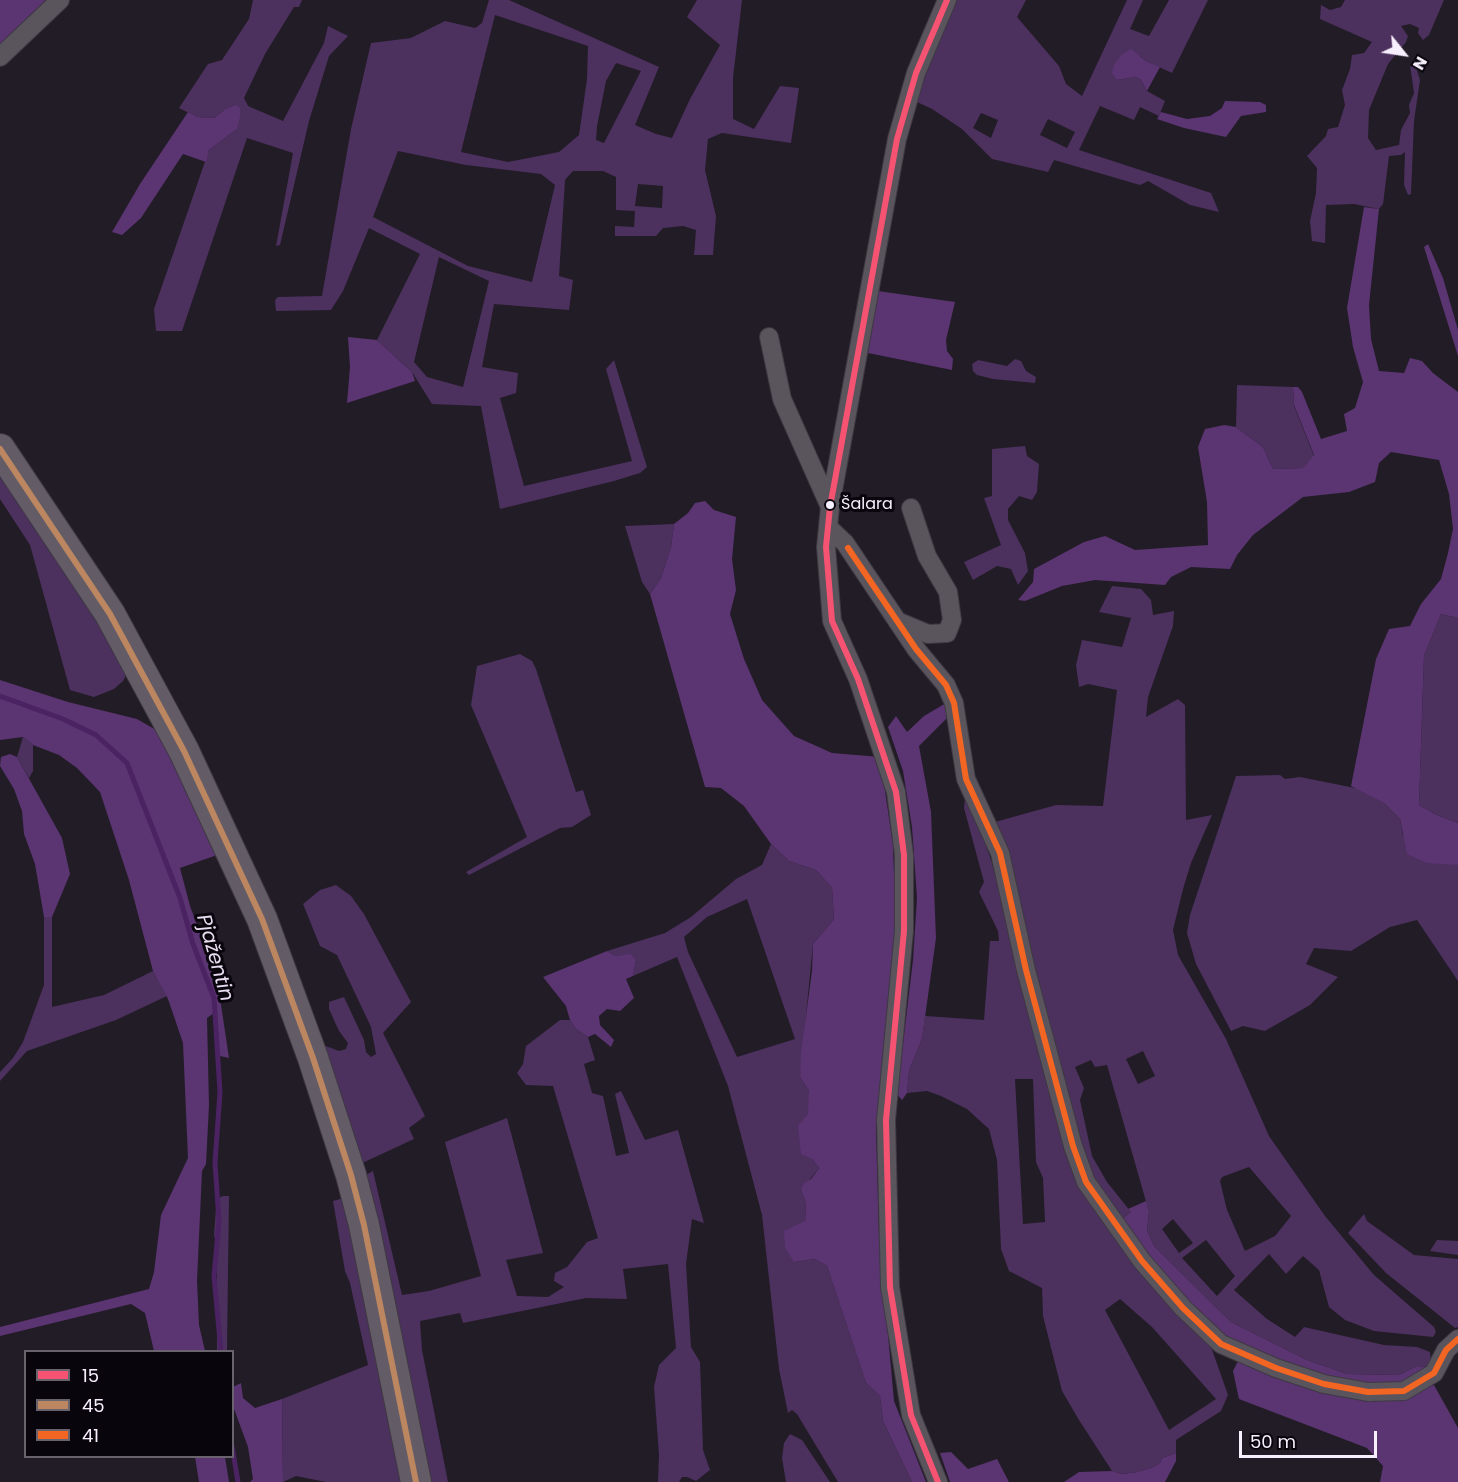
<!DOCTYPE html>
<html>
<head>
<meta charset="utf-8">
<style>
  body { margin:0 }
  #map { position:relative; width:1458px; height:1482px; overflow:hidden; background:#221c26; font-family:Poppins,sans-serif }
  canvas { display:block }
  .legend { position:absolute; left:24px; top:1350px; width:210px; height:108px; box-sizing:border-box; background:#09050d; border:2px solid #69636d; margin:0; padding:8px 10px; list-style:none; font-size:18px; color:#f8effe }
  .legend li { display:flex; align-items:center; gap:12px; height:30px }
  .legend b { width:30px; border:2px solid #69636d }
  .north { position:absolute; left:1374px; top:24px; width:60px; height:60px; -webkit-text-stroke:4px #09050d; paint-order:stroke; rotate:120deg; font-size:16px; font-weight:700; line-height:24px; text-align:center; color:#f8effe }
  .north::after { content:''; display:block; margin:auto; width:21px; height:27px; background:#f8effe; clip-path:polygon(50% 0,100% 100%,50% 72%,0 100%) }
  .scale { position:absolute; left:1239px; top:1431px; width:138px; height:27px; box-sizing:border-box; border:3px solid #f8effe; border-top:0; padding-left:8px; font-size:18px; line-height:21px; white-space:nowrap; color:#f8effe; -webkit-text-stroke:4px #09050d; paint-order:stroke }
</style>
</head>
<body>
<div id="map">
<canvas width="1458" height="1482"></canvas>
<ul class="legend">
<li><b style="height:8px;background:#f65372"></b>15</li>
<li><b style="height:8px;background:#bb8660"></b>45</li>
<li><b style="height:8px;background:#f26522"></b>41</li>
</ul>
<div class="north">N</div>
<div class="scale">50 m</div>
</div>
<script>
const ctx = document.querySelector('canvas').getContext('2d');
ctx.lineJoin = 'round';
function paint(path, color) {
  ctx.fillStyle = color;
  ctx.fill(path, 'evenodd');
}
function shape(rows) {
  const path = new Path2D();
  for (const r of rows) {
    path.moveTo(r[0], r[1]);
    for (let i = 2; i < r.length; i += 2) path.lineTo(r[i], r[i + 1]);
  }
  return path;
}
function stroke(path, color, width, dash) {
  ctx.strokeStyle = color;
  ctx.lineWidth = width;
  ctx.lineCap = dash ? 'butt' : 'round';
  ctx.setLineDash(dash || []);
  ctx.stroke(path);
}
function drawText(font, color, halo, rows, align = 'center') {
  ctx.font = font + ' Poppins,sans-serif';
  ctx.lineWidth = 6;
  ctx.setLineDash([]);
  ctx.textBaseline = 'middle';
  ctx.strokeStyle = halo;
  ctx.fillStyle = color;
  for (const [text, x, y, turn = 0] of rows) {
    ctx.save();
    ctx.translate(x, y);
    ctx.rotate((+turn || 0) * Math.PI / 180);
    ctx.textAlign = isNaN(turn) ? turn : align;
    if (halo) ctx.strokeText(text, 0, 0);
    ctx.fillText(text, 0, 0);
    ctx.restore();
  }
}
paint(shape([
  [253,0,302,0,299,7,294,7,265,54,244,98,248,106,283,121,324,43,328,26,348,36,329,56,309,121,280,245,276,246,293,153,247,138,182,331,156,331,154,309,209,150,237,129,224,110,214,118,197,117,179,108,208,64,222,60,249,19],
  [489,0,509,0,659,67,635,125,656,134,672,138,690,99,720,45,687,17,697,0,742,0,733,78,733,119,754,129,780,86,799,88,791,143,722,133,708,139,705,170,716,216,713,255,694,255,696,230,683,226,663,228,656,236,615,236,615,226,634,227,635,211,616,210,616,177,603,171,573,171,565,180,559,276,573,280,569,310,494,304,482,367,518,373,516,393,500,398,524,486,632,461,606,369,614,360,647,467,640,473,614,481,500,509,481,406,432,404,412,372,377,340,420,254,369,228,343,291,331,310,276,311,275,300,278,297,322,296,351,129,371,43,411,38,445,21,475,28,482,23],
  [495,15,588,46,587,79,579,135,559,152,508,162,461,152],
  [616,63,641,71,604,143,596,140,597,126,606,81],
  [398,151,466,165,541,174,555,185,532,282,468,266,373,217],
  [638,184,663,186,662,208,635,206],
  [439,257,489,281,463,387,427,377,414,362],
  [957,0,1026,0,1017,17,1059,66,1066,84,1082,96,1127,0,1143,0,1130,29,1149,36,1169,0,1208,0,1172,73,1146,61,1140,56,1117,80,1136,77,1141,80,1147,91,1165,101,1159,116,1140,107,1134,120,1100,106,1079,150,1211,193,1219,212,1190,205,1148,181,1140,185,1054,160,1048,172,992,159,962,129,932,109,917,102,932,53],
  [981,113,998,120,991,138,973,128],
  [1048,119,1075,132,1067,148,1040,135],
  [1345,0,1444,0,1429,35,1423,40,1418,33,1419,28,1410,24,1401,26,1408,36,1406,42,1388,64,1369,110,1368,138,1376,150,1399,145,1401,130,1410,113,1409,105,1414,93,1410,65,1415,64,1420,80,1414,121,1411,194,1408,195,1404,185,1405,152,1401,155,1389,156,1383,204,1379,209,1354,204,1326,205,1325,243,1312,241,1310,221,1316,193,1317,168,1307,156,1326,136,1328,129,1338,127,1345,105,1342,90,1350,69,1352,55,1364,53,1372,42,1320,19,1321,5,1330,10,1341,7],
  [1015,359,1021,361,1026,371,1036,377,1035,383,993,379,977,375,973,371,972,364,978,360,1007,366],
  [1237,385,1293,387,1294,406,1314,456,1303,468,1273,469,1263,447,1236,427],
  [1025,446,1027,456,1039,464,1037,492,1032,500,1019,496,1008,509,1008,520,1025,553,1028,571,1018,585,1011,569,997,566,973,580,964,562,1001,545,984,498,992,496,992,449],
  [0,471,46,536,128,672,123,681,114,689,94,697,70,690,30,545,0,499],
  [674,524,671,547,661,578,650,594,642,582,625,526],
  [1112,586,1141,589,1151,600,1153,615,1174,611,1173,626,1148,697,1146,717,1178,699,1185,705,1186,820,1212,815,1191,863,1183,889,1173,930,1178,955,1226,1039,1269,1136,1325,1216,1374,1275,1434,1327,1436,1332,1433,1337,1374,1331,1345,1320,1329,1307,1319,1270,1303,1256,1286,1274,1269,1254,1234,1290,1267,1319,1295,1337,1304,1327,1384,1345,1417,1347,1430,1352,1431,1361,1427,1367,1417,1366,1399,1375,1347,1374,1307,1360,1231,1322,1154,1246,1147,1230,1149,1212,1107,1065,1095,1067,1091,1060,1075,1067,1084,1088,1080,1100,1092,1156,1107,1182,1131,1212,1120,1221,1085,1167,995,822,1056,805,1103,806,1117,690,1088,684,1079,687,1076,665,1082,640,1122,647,1131,618,1099,612],
  [1143,1051,1155,1076,1138,1084,1126,1059],
  [1249,1167,1291,1216,1275,1236,1245,1251,1227,1210,1220,1181,1222,1177],
  [1173,1219,1193,1243,1179,1253,1162,1229],
  [1206,1240,1235,1276,1217,1296,1182,1258],
  [1441,614,1458,618,1458,823,1437,815,1419,805,1424,656],
  [520,654,532,661,536,669,576,792,583,790,591,815,572,827,560,828,469,875,466,872,527,837,471,705,477,666],
  [23,737,33,745,33,771,29,778,17,757],
  [1280,775,1285,779,1300,777,1360,789,1384,803,1400,819,1403,836,1458,865,1458,981,1417,920,1390,927,1351,951,1314,948,1306,964,1338,977,1310,1005,1265,1031,1243,1026,1231,1031,1196,964,1187,933,1190,915,1236,776],
  [965,798,977,818,992,863,1070,1152,1210,1344,1228,1395,1221,1411,1176,1440,1176,1453,1162,1458,1160,1463,1151,1468,1137,1472,1122,1474,1112,1471,1079,1420,1062,1391,1043,1316,1042,1288,1009,1271,1001,1249,997,1160,989,1129,967,1109,941,1096,927,1091,907,1093,909,1071,922,1039,925,1016,984,1020,990,941,999,941,998,931,979,892,984,882,964,808],
  [1015,1079,1033,1079,1036,1162,1043,1178,1045,1222,1023,1224],
  [1120,1299,1152,1327,1216,1399,1169,1430,1105,1310],
  [771,844,789,861,816,870,832,888,834,919,813,944,800,1077,809,1091,812,1159,819,1168,801,1190,806,1204,805,1221,794,1262,815,1259,827,1266,866,1383,880,1396,883,1421,912,1482,838,1482,797,1414,792,1410,788,1413,779,1369,762,1215,728,1086,677,957,633,976,636,960,630,955,615,956,607,951,665,933,691,917,736,879,762,865],
  [747,899,795,1039,737,1057,688,952,684,937,707,917],
  [336,885,351,896,364,914,411,1002,383,1033,425,1116,409,1128,414,1139,358,1165,323,1045,339,1051,346,1049,348,1043,339,1031,329,1009,329,1002,344,997,364,1040,366,1052,371,1057,376,1054,371,1027,337,955,320,946,303,904,320,890],
  [44,917,52,917,52,1007,104,995,153,971,167,996,116,1020,27,1051,0,1081,0,1072,13,1058,23,1042,44,985],
  [560,1020,570,1020,576,1029,588,1037,595,1060,584,1064,592,1093,603,1096,616,1156,629,1153,615,1094,621,1091,645,1140,678,1130,704,1223,692,1219,686,1264,691,1347,700,1362,703,1450,710,1470,696,1481,687,1477,682,1477,679,1482,658,1482,659,1455,654,1387,659,1365,676,1348,668,1264,623,1269,627,1299,586,1298,463,1323,460,1313,420,1321,422,1350,448,1482,428,1482,362,1177,373,1171,402,1295,429,1291,481,1276,445,1142,507,1118,543,1253,506,1260,517,1296,548,1297,564,1287,554,1281,555,1273,567,1267,587,1242,598,1238,553,1086,526,1085,517,1073,523,1064,526,1046],
  [223,1196,229,1196,227,1351,217,1352,217,1248,214,1235,216,1208,219,1198],
  [344,1198,404,1482,326,1482,296,1476,283,1482,282,1399,368,1365,350,1283,345,1271,333,1201],
  [1364,1214,1367,1221,1414,1255,1458,1259,1458,1327,1455,1328,1386,1273,1348,1233],
  [1437,1240,1458,1241,1458,1255,1430,1251],
  [790,1434,802,1440,830,1482,786,1482,782,1458,784,1443]
]), '#4c305e');
paint(shape([
  [0,0,46,0,0,44],
  [1131,49,1146,61,1160,67,1147,91,1141,80,1136,77,1117,80,1112,73,1114,65,1122,54],
  [1225,101,1260,102,1266,105,1266,112,1241,116,1226,137,1184,128,1157,119,1161,112,1187,119,1210,116,1222,108],
  [236,105,240,108,240,117,237,129,209,150,206,162,183,154,141,218,122,235,112,232,140,184,188,112,197,117,214,118,224,110],
  [1364,207,1379,209,1369,305,1371,339,1379,371,1404,373,1410,358,1422,361,1433,373,1458,392,1458,618,1441,614,1424,656,1419,805,1437,815,1458,823,1458,865,1427,863,1407,854,1400,819,1384,803,1351,786,1376,659,1389,629,1410,626,1421,604,1441,579,1448,553,1453,529,1449,494,1439,460,1391,452,1379,463,1375,482,1349,492,1303,497,1253,535,1237,555,1230,569,1191,567,1171,577,1165,585,1095,580,1062,586,1025,601,1018,600,1033,582,1034,569,1084,542,1105,536,1135,550,1208,545,1207,502,1198,447,1205,429,1224,425,1236,427,1263,447,1273,469,1303,468,1314,455,1294,405,1293,387,1298,387,1302,392,1321,439,1347,431,1344,414,1355,408,1363,382,1353,347,1347,308],
  [1428,244,1443,278,1458,330,1458,356,1424,247],
  [878,291,955,302,946,340,947,351,953,359,952,370,868,353],
  [348,337,377,340,412,372,415,381,347,403,350,367],
  [705,501,714,510,736,517,732,559,736,590,730,614,744,659,762,700,794,736,832,753,880,757,893,845,896,934,876,1129,879,1234,894,1401,926,1482,912,1482,883,1421,880,1396,866,1383,827,1266,815,1259,794,1262,785,1248,784,1231,805,1221,806,1204,801,1190,804,1183,811,1179,819,1168,812,1159,801,1154,798,1126,808,1114,809,1091,800,1077,801,1053,812,971,813,944,834,919,832,888,816,870,789,861,771,844,744,806,721,788,705,787,650,594,661,578,671,547,674,524,688,513,695,503],
  [0,680,68,702,137,719,158,731,220,854,180,868,190,906,217,978,229,1058,220,1056,214,1013,207,1018,209,1105,206,1164,202,1171,197,1281,199,1325,205,1351,154,1351,145,1313,131,1304,0,1336,0,1327,149,1289,154,1272,161,1215,188,1158,183,1043,168,999,153,971,129,880,100,792,77,768,59,755,33,745,23,737,0,740],
  [946,703,947,718,919,746,931,812,936,938,922,1039,909,1071,907,1093,902,1100,897,1094,913,960,917,898,912,827,903,771,888,727,896,716,907,732,924,716],
  [10,754,17,757,62,838,70,874,52,917,44,917,35,864,24,834,22,811,14,789,0,766,1,757],
  [607,951,615,956,630,954,636,960,633,976,626,979,634,998,620,1011,607,1009,599,1016,600,1025,614,1040,611,1047,595,1034,588,1037,576,1029,570,1020,566,1006,543,977],
  [1146,1201,1149,1212,1147,1230,1154,1246,1231,1322,1307,1360,1347,1374,1399,1375,1417,1366,1427,1367,1401,1385,1374,1387,1309,1373,1218,1333,1188,1307,1120,1221,1131,1212,1128,1209],
  [1238,1361,1319,1391,1360,1400,1403,1397,1434,1385,1458,1428,1458,1482,1380,1482,1383,1466,1367,1448,1239,1399,1233,1371],
  [241,1383,243,1398,255,1408,282,1399,283,1482,250,1482,253,1479,248,1447,233,1406,233,1387],
  [951,1452,968,1469,997,1459,1009,1482,950,1482,940,1453],
  [1176,1453,1176,1461,1165,1482,1064,1482,1079,1472,1112,1471,1122,1474,1137,1472,1151,1468,1160,1463,1162,1458],
  [195,1457,225,1457,229,1482,199,1482]
]), '#5b3472');
stroke(shape([
  [0,696,63,719,96,735,127,763,180,898,193,944,214,998,220,1092,215,1163,219,1221,214,1276,221,1352],
  [232,1446,238,1482]
]), '#4b2262', 5);
const minor = shape([
  [0,57,60,0],
  [769,337,782,399,830,507],
  [828,527,845,543,916,649,946,685,954,703,966,779,1000,853,1026,970,1073,1146,1086,1182,1142,1261,1183,1308,1221,1344,1276,1368,1324,1384,1368,1392,1404,1391,1434,1373,1446,1350,1458,1339],
  [897,621,928,634,947,633,952,620,948,592,927,556,911,508],
  [938,1482,911,1415,890,1287,886,1120,904,931,904,855,896,792,858,679,832,621,826,547,830,507,897,139,916,73,947,0]
]);
const primary = shape([
  [0,449,110,614,184,751,262,919,313,1058,351,1175,364,1225,416,1482]
]);
stroke(minor, '#3e3942', 20);
stroke(primary, '#3e3942', 32);
stroke(minor, '#5a545d', 18);
stroke(primary, '#635c67', 30);
stroke(shape([
  [938,1482,911,1415,890,1287,886,1120,904,931,904,855,896,792,858,679,832,621,826,547,830,507,897,139,916,73,947,0]
]), '#f65372', 6);
stroke(shape([
  [0,449,110,614,184,751,262,919,313,1058,351,1175,364,1225,416,1482]
]), '#bb8660', 6);
stroke(shape([
  [848,548,916,649,946,685,954,703,966,779,1000,853,1026,970,1073,1146,1086,1182,1142,1261,1183,1308,1221,1344,1276,1368,1324,1384,1368,1392,1404,1391,1434,1373,1446,1350,1458,1339]
]), '#f26522', 6);
for (const [x, y, r, color] of [
  [830,505,5,"#f8effe"]
]) {
  const dot = new Path2D();
  dot.arc(x, y, r, 0, 2 * Math.PI);
  ctx.fillStyle = color;
  ctx.fill(dot);
  stroke(dot, '#09050d', 2);
}
drawText('16px', '#f8effe', '#09050d', [
  ["Šalara",841,505]
], 'left');
drawText('italic 20px', '#e9ddf1', '#09050d', [
  ["Pjažentin",214,958,74]
]);
</script>
</body>
</html>
